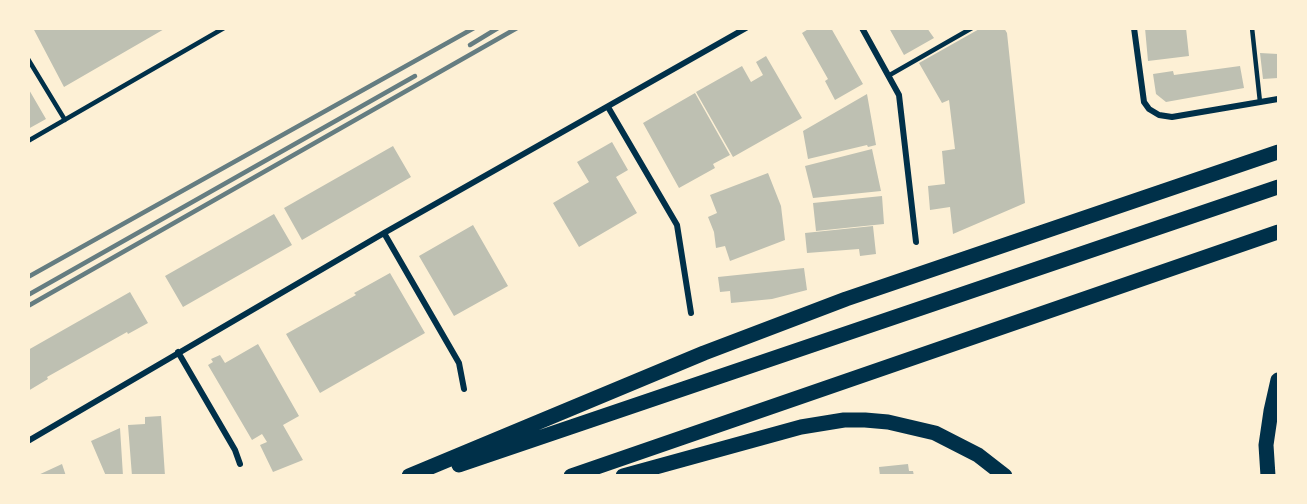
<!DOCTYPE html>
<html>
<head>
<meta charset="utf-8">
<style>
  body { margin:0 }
  #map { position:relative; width:1307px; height:504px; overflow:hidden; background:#fdf0d5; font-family:Jost,sans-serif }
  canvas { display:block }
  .frame { position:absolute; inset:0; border:30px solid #fdf0d5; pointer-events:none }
</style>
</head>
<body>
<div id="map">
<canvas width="1307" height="504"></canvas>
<div class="frame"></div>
</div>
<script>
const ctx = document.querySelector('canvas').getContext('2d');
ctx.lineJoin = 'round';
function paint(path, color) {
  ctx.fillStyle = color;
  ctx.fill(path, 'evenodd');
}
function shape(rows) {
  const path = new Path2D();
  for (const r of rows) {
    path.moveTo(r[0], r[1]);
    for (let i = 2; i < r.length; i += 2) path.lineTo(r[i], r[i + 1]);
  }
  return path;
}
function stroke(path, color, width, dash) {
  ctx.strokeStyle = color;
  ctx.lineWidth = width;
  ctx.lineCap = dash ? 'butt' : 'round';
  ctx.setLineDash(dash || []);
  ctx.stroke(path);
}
paint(shape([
  [33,28,166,28,64,87],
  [810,28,831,28,863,84,835,100,825,81,828,79,802,33],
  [889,28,927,28,934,38,904,55],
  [981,28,1004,28,1007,33,1025,203,953,234,950,207,930,210,928,186,945,184,942,151,955,149,949,100,942,103,919,63],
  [1145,28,1186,28,1189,56,1148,61],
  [1260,53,1278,54,1278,78,1263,79],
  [766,56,802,118,733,157,696,92,742,66,751,82,763,75,756,62],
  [1240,66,1244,88,1166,102,1156,94,1153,74,1173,71,1174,75],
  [28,88,46,119,28,129],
  [695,93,730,155,713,164,715,168,679,188,643,123],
  [867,94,876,145,868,147,867,145,808,159,803,131],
  [612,142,628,170,616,177,637,213,579,247,553,203,589,182,577,162],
  [393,146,411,177,302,240,284,208],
  [872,149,881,191,813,198,805,166],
  [768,173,781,206,785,240,730,261,725,246,716,248,714,232,708,217,717,213,710,195],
  [882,196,884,224,816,231,813,203],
  [274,214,292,245,183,307,165,276],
  [473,225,508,286,454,316,419,256],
  [873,226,876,254,860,256,859,249,807,253,805,233],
  [804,268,807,290,772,299,731,303,730,291,720,292,718,277],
  [390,273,425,333,320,393,286,334,356,295,354,293],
  [130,292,148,323,128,334,127,332,47,377,48,379,28,391,28,350],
  [258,344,299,416,283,425,303,460,273,472,260,445,267,442,262,434,252,440,208,365,213,362,211,359,220,355,225,363],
  [161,416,165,476,132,476,128,425,145,424,145,417],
  [120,428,123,476,106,476,91,441],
  [62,464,66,476,36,476],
  [908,464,909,471,913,471,914,476,880,476,879,467]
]), '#bec0b2');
stroke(shape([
  [1252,28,1260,102],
  [28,59,65,120],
  [888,76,972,28],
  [28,141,224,28]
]), '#003049', 4.5);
stroke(shape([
  [862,28,899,95,916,242],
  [1134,28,1144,102,1149,109,1159,115,1172,117,1278,99],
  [608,107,677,225,691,313],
  [384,233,459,363,464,389],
  [178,352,235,450,240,464],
  [28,441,384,233,746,28]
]), '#003049', 6);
stroke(shape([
  [459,465,1278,187],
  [409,476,704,353,846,299,1278,152],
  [571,476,1278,232],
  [623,476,801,427,844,420,865,420,888,422,935,433,978,455,1005,476],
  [1268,476,1266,445,1271,411,1278,380]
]), '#003049', 15);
stroke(shape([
  [470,45,498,28],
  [28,277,474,28],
  [28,295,415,76],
  [28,306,517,28]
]), '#657d81', 4.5);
</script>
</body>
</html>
